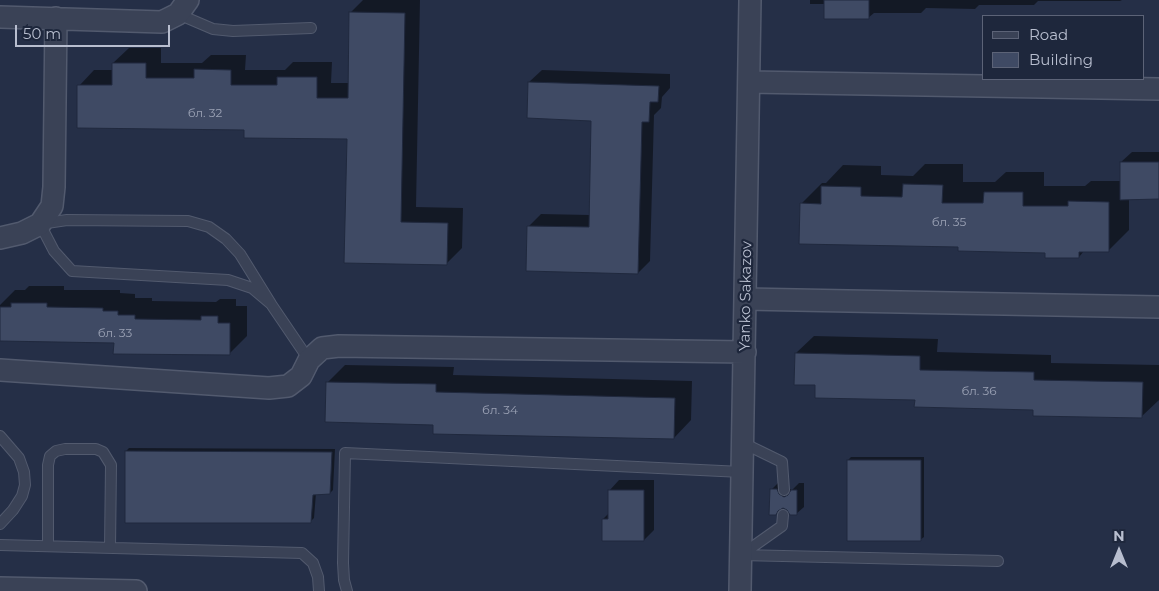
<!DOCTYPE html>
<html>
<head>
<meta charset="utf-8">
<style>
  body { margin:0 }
  #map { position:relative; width:1159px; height:591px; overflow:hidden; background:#252f47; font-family:Montserrat,sans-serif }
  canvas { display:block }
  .legend { position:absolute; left:982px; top:15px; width:162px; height:65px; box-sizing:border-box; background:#1e273c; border:1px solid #5c6377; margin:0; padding:6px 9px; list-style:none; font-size:15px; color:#b8becf }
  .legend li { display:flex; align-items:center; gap:10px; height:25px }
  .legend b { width:25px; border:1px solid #5c6377 }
  .north { position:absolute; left:1094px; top:526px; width:50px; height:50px; -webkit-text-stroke:4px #1e273c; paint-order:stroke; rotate:0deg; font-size:14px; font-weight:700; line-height:20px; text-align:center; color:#b8becf }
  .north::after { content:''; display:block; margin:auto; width:18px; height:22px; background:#b8becf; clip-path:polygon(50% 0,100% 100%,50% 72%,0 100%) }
  .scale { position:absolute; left:15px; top:25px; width:155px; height:22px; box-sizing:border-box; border:2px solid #b8becf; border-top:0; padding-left:6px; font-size:15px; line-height:18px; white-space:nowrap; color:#b8becf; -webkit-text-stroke:4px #1e273c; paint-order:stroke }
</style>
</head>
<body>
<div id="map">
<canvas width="1159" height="591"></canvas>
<ul class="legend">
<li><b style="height:6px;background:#3a4256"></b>Road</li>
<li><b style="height:14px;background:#3f4a64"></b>Building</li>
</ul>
<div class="north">N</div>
<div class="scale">50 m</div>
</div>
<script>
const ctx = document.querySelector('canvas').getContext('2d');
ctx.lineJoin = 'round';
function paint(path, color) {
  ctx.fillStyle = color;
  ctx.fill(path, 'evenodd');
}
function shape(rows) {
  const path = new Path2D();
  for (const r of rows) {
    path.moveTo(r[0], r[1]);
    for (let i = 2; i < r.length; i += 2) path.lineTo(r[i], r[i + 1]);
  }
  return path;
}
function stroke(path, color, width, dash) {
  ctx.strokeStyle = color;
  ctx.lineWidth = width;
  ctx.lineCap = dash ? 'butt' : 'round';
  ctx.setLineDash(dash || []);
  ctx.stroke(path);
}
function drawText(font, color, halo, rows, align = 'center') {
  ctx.font = font + ' Montserrat,sans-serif';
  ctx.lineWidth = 4.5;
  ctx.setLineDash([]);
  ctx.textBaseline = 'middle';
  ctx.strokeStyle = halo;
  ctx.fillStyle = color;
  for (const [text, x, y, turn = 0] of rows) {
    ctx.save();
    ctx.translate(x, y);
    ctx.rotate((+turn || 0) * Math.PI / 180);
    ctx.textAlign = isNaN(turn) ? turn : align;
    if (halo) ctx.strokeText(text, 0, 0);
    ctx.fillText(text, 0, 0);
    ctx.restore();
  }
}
paint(shape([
  [363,0,420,0,416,207,463,208,462,248,447,263,346,262,348,138,245,129,79,86,94,70,113,70,113,63,129,48,161,48,161,63,202,63,211,55,246,55,245,70,285,70,293,62,332,62,331,83,349,83,350,13],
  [810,0,1122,0,1120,1,1038,1,1034,5,979,5,975,9,926,8,921,13,874,13,868,18,826,4,810,4],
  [542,70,670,74,670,88,662,97,661,108,654,115,650,261,638,273,529,226,541,214,590,215,593,119,529,82],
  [1132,152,1159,152,1159,198,1129,198,1129,230,1108,251,1084,251,1079,257,1046,252,959,245,801,204,822,183,826,183,843,165,881,166,881,175,913,176,925,164,963,164,963,182,995,182,1006,172,1044,172,1044,186,1085,186,1091,181,1122,181,1121,162],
  [29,286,64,286,64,290,120,290,120,293,135,294,135,298,152,298,152,301,216,302,220,299,236,299,236,306,247,306,247,336,229,354,115,341,0,340,0,305,15,290,25,290],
  [814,336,938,339,937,352,1051,355,1051,363,1159,365,1159,400,1141,417,916,399,817,384,796,353],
  [345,365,454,367,453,375,692,381,691,420,674,438,435,424,328,382],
  [129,448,335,449,333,490,330,493,316,493,314,518,310,522,126,451],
  [851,457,924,457,924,537,920,540,848,460],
  [619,480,654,480,654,530,644,540,603,519,609,513,609,491],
  [778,483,784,483,785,487,792,490,799,483,804,483,804,507,796,514,788,509,782,507,776,514,771,490]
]), '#0007');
const building = shape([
  [824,0,869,0,869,19,824,19,824,0],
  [349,12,405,13,401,222,448,223,447,265,344,263,347,139,244,138,244,130,77,128,77,85,112,85,112,63,146,63,146,78,194,78,194,69,231,70,231,85,277,85,277,77,317,77,317,98,348,98,349,12],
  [528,82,659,86,658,102,650,102,649,122,642,122,638,274,526,271,527,226,589,227,591,121,527,118,528,82],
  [1120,162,1159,162,1159,199,1120,200,1120,162],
  [903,184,943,185,942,203,983,203,984,192,1023,192,1023,206,1068,206,1068,201,1109,202,1109,252,1079,252,1079,258,1045,258,1045,253,958,251,958,247,799,244,800,203,821,204,821,186,861,187,861,196,902,197,903,184],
  [11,303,47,303,47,307,103,308,103,311,118,311,118,315,135,315,135,319,201,320,201,316,218,316,218,323,230,323,230,355,113,354,114,343,0,341,0,307,11,307,11,303],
  [795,353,920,356,920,370,1034,372,1034,380,1143,382,1142,418,1033,416,1033,410,914,407,915,400,815,398,815,385,794,385,795,353],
  [326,382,436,384,436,392,675,398,674,439,433,434,433,425,325,422,326,382],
  [125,451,332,452,330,494,313,495,311,523,125,523,125,451],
  [847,460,921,460,921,541,847,541,847,460],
  [770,489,777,489,779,494,784,497,788,495,791,490,797,490,797,515,790,515,787,510,783,508,778,511,776,515,769,515,770,489],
  [608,490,644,490,644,541,602,541,602,519,608,519,608,490]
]);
paint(building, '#3f4a64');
stroke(building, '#20293e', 1);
const lane = shape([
  [178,14,213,29,233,31,311,28],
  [271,304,240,254,226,239,209,227,188,221,67,220,40,224,54,251,72,271,228,280,252,288,271,304,309,360],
  [0,436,19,458,24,472,25,485,22,496,13,510,0,524],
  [743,443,782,462,784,490],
  [0,545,302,553,313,563,318,577,319,591],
  [48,546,48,465,50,456,56,451,65,449,96,449,103,452,111,465,110,548],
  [740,555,998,561],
  [741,555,782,526,783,515],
  [347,591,344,580,343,563,345,453,742,472]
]);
const street = shape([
  [0,17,162,22,178,14,188,0],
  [749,82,1159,89],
  [0,238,22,233,40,224,52,206,54,187,56,18],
  [745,299,1159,307],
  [0,370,269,388,288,386,301,376,309,360,322,348,339,346,745,352],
  [0,588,136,591],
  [740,591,750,0]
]);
stroke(lane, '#525a6e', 12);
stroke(street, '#525a6e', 24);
stroke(lane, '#3a4256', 10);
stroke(street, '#3a4256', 21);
drawText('12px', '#9aa1b4', null, [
  ["бл. 32",205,113],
  ["бл. 35",949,222],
  ["бл. 33",115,333],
  ["бл. 36",979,391],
  ["бл. 34",500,410]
]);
drawText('15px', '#b8becf', '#1e273c', [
  ["Yanko Sakazov",746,296,-89]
]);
</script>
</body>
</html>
